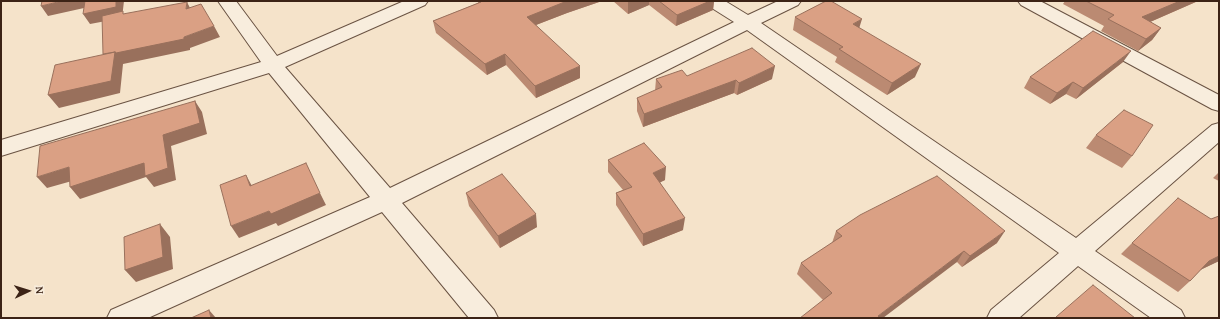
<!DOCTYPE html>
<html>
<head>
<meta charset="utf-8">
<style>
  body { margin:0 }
  #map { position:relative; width:1220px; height:319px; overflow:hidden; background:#f5e3ca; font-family:"Gentium Book Plus",serif }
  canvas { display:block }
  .frame { position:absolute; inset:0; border:2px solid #3c2316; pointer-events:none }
  .north { position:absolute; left:8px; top:271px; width:40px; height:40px; -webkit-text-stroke:3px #f8eddd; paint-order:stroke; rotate:86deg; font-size:11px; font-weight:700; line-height:16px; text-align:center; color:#3c2316 }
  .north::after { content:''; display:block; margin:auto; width:14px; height:18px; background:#3c2316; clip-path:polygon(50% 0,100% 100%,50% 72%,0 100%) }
</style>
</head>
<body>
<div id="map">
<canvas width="1220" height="319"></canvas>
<div class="frame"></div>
<div class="north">N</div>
</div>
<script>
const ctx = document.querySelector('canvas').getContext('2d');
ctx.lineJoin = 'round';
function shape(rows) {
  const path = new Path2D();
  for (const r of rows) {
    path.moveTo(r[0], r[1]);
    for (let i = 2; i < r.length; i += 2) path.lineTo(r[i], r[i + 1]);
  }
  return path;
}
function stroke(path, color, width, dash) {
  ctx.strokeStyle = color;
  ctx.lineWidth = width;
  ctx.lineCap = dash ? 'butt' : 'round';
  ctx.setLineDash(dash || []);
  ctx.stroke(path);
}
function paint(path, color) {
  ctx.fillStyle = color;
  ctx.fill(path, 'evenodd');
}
const minor = shape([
  [218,1,236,1,277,56,404,1,428,1,425,5,285,67,390,188,734,22,707,5,704,1,725,1,748,15,778,1,801,1,798,5,761,23,1076,238,1212,125,1219,123,1219,142,1095,251,1181,310,1185,318,1151,318,1078,266,1019,318,987,318,991,310,1059,253,747,30,402,203,494,310,498,318,469,318,382,212,148,318,107,318,111,310,370,197,269,73,1,156,1,140,261,62,218,1],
  [1018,1,1040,1,1219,95,1219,111,1212,109,1021,5,1018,1]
]);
stroke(minor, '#6a5343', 2);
paint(minor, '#f8eddd');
paint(shape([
  [478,1,602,1,567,13,536,25,580,78,536,98,506,65,487,75,436,33,433,21,478,3],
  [613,1,714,1,713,10,676,26,649,5,628,14],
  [1065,1,1198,1,1150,22,1161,28,1152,40,1138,51,1101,31,1104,26,1063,4],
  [795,17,860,28,915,77,887,95,835,62,837,57,793,30],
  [1123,62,1076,99,1066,94,1050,104,1024,88,1030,77],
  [687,76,772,79,737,95,734,93,643,127,637,111,637,98,655,91,656,79],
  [1096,135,1132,156,1122,168,1086,148],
  [608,160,665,180,660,182,683,230,643,246,616,205,616,193,623,190,608,172],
  [1219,172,1219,181,1213,178],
  [466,193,537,227,500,248,469,206],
  [1219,216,1219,261,1200,270,1190,281,1178,292,1121,254,1132,243,1211,219],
  [836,231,997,243,962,267,957,262,823,300,797,274,801,263,832,243]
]), '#bb8a72');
paint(shape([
  [62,1,90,1,93,6,48,16,41,6],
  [116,1,124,1,122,18,90,24,83,14],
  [567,1,602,1,567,13,528,28,527,17],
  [631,1,649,1,649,5,628,14,628,2],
  [710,1,714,1,713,10,676,26,677,15],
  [1180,1,1198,1,1134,29,1142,17],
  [187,2,192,12,186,9],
  [862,19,858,32,853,24],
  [214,26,220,37,190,48,190,50,123,64,120,93,59,108,48,95,115,52,184,37],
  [1161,28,1152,40,1138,51,1146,39],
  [1131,51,1123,62,1076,99,1083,88],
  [505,54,506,65,487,75,485,64],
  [921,64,915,77,887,95,892,83],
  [580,66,580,78,536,98,535,86],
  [775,66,772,79,737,95,739,83],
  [736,80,734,93,643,127,644,114],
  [1073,82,1066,94,1050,104,1057,93],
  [195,101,202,112,207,134,171,146,176,180,154,187,146,177,80,199,70,187],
  [69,167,79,179,47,188,37,177],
  [666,167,665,180,653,186,653,173],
  [246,175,253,188,250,186],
  [320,193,326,205,278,226,276,223,239,238,231,226,269,211],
  [536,214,537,227,500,248,498,236],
  [685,218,683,230,643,246,643,234],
  [160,224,170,237,173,269,136,282,125,270],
  [1005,231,997,243,962,267,970,256],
  [964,251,957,262,883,318,877,318,878,316],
  [1219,256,1219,261,1196,272,1209,261],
  [209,310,216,318,211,318]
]), '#99705c');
const building = shape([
  [42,1,62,1,41,6,42,1],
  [85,1,116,1,116,7,83,14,85,1],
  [480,1,567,1,527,17,580,66,535,86,505,54,485,64,433,21,481,2,480,1],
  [659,1,710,1,677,15,659,1],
  [826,1,831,1,862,19,853,24,921,64,892,83,839,49,843,47,795,17,826,1],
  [1086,1,1180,1,1142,17,1161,28,1146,39,1108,19,1114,15,1086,1],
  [187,2,186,9,201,4,214,26,184,37,184,39,116,53,115,52,103,54,102,16,123,11,123,14,187,2],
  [1093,31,1131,51,1083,88,1073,82,1057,93,1030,77,1093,31],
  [752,48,775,66,739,83,736,80,644,114,637,98,662,87,656,79,682,70,687,76,752,48],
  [115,52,111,81,48,95,55,65,115,52],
  [195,101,200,123,163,135,168,168,145,176,144,163,70,187,69,167,37,177,40,146,195,101],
  [1124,110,1153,125,1132,156,1096,135,1124,110],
  [644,143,666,167,653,173,685,218,643,234,616,193,632,187,608,160,644,143],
  [306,163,320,193,271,214,269,211,231,226,220,185,246,175,250,186,306,163],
  [502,174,536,214,498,236,466,193,502,174],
  [937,176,1005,231,970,256,964,251,878,316,880,318,800,318,832,293,801,263,842,236,836,231,860,215,937,176],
  [1178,198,1211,219,1219,216,1219,256,1209,261,1190,281,1132,243,1178,198],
  [160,224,163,257,125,270,124,237,160,224],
  [1093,285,1135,318,1058,318,1056,317,1093,285],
  [209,310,211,318,191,318,209,310]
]);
paint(building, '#daa084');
stroke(building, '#99705c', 1);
</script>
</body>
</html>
